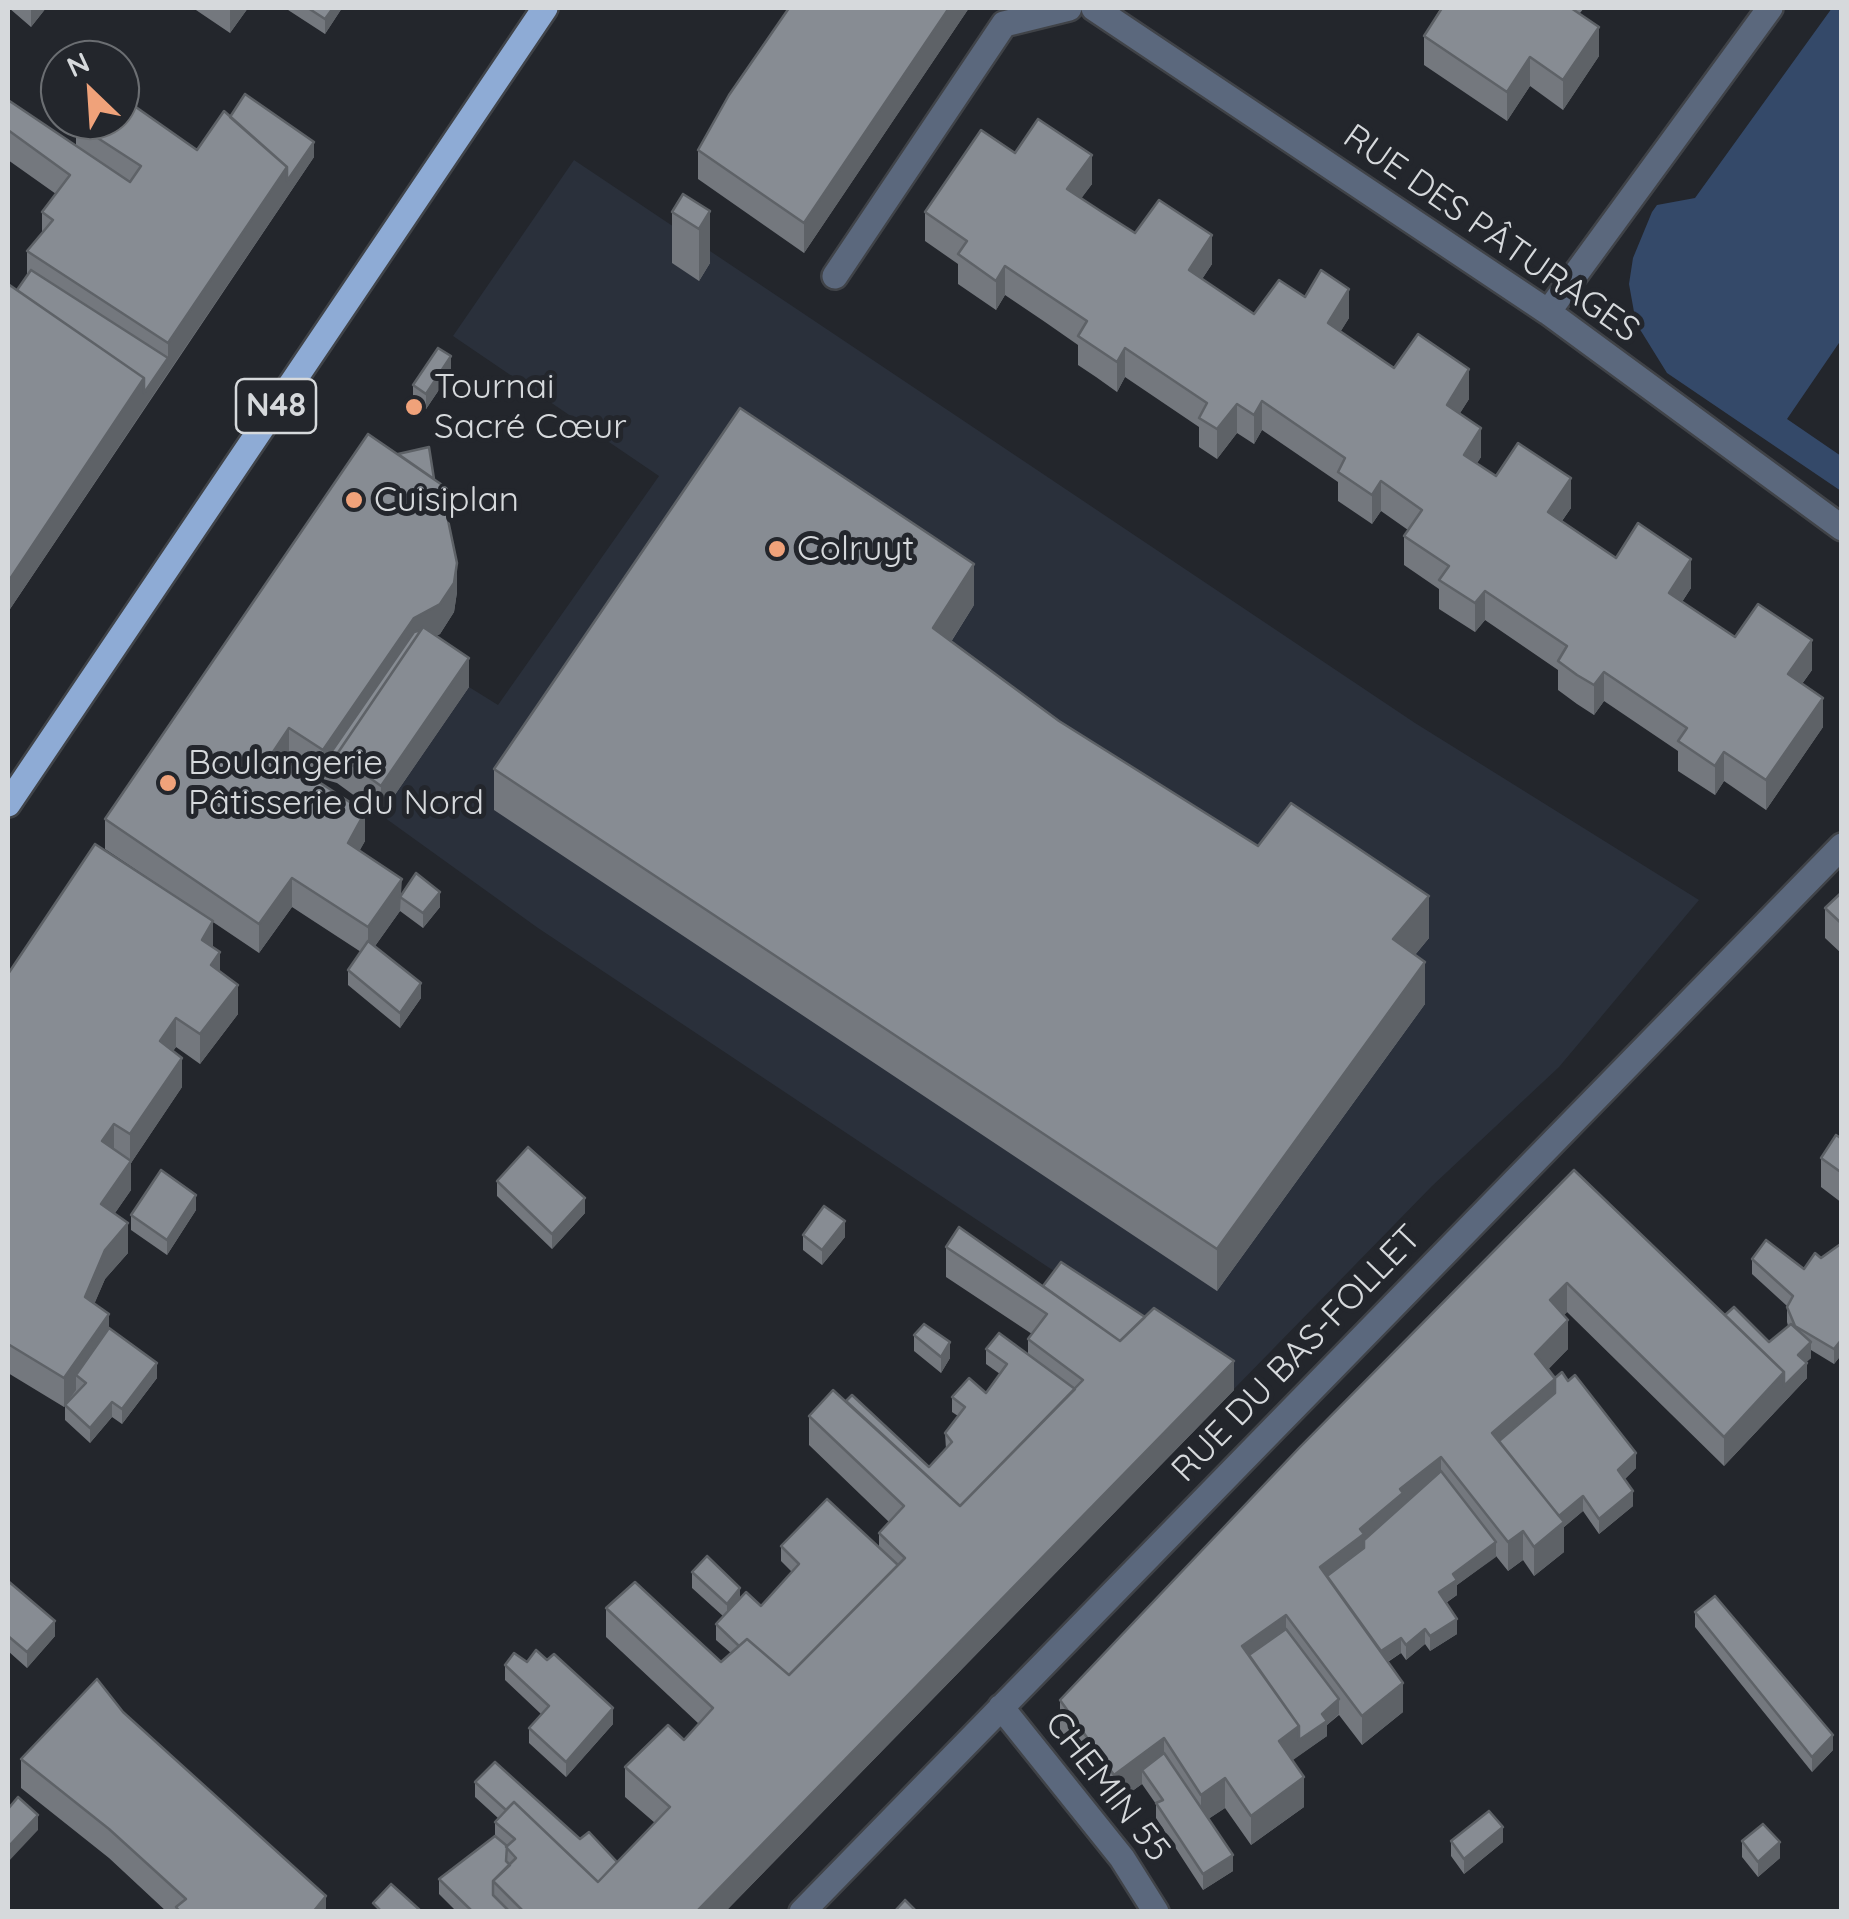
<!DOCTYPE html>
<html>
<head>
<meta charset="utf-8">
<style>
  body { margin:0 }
  #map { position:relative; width:1849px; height:1919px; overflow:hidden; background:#23262c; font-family:Quicksand,sans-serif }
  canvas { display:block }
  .frame { position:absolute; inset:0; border:10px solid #d6d9dc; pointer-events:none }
  .north { position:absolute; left:40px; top:40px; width:100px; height:100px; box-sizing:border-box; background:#23262c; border:2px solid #6b6e72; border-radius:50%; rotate:335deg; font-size:28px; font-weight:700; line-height:40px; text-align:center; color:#d6d9dc }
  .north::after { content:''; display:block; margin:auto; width:35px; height:45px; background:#f0a27a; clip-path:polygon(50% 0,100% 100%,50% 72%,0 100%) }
</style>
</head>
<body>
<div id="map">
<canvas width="1849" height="1919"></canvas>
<div class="frame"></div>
<div class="north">N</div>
</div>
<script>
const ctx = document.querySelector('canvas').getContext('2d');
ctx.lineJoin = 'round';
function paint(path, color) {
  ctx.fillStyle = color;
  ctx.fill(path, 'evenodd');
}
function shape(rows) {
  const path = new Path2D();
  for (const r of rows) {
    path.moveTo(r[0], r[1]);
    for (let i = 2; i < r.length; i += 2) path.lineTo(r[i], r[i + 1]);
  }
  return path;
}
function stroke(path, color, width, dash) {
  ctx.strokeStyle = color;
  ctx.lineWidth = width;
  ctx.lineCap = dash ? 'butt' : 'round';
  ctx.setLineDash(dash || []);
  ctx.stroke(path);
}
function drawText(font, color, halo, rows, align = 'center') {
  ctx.font = font + ' Quicksand,sans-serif';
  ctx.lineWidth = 10;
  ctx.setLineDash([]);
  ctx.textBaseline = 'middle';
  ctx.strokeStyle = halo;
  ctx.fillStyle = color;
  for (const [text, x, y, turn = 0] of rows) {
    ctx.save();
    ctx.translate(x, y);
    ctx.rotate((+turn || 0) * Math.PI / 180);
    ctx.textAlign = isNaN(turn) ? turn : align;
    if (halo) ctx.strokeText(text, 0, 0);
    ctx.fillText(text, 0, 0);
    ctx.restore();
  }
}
paint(shape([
  [574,160,1415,723,1699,900,1559,1067,1432,1186,1233,1390,538,928,381,815,469,687,498,705,659,476,453,336]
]), '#2a303b');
paint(shape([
  [1832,8,1842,8,1841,340,1787,419,1841,456,1841,491,1667,373,1636,323,1629,284,1633,258,1652,212,1657,205,1695,198]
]), '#344969');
const minor = shape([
  [1094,8,1548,312,1842,528],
  [835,276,1004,24,1069,8],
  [1548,312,1770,8],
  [1001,1707,1122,1858,1156,1912],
  [802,1912,1842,846]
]);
const major = shape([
  [8,804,545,8]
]);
stroke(minor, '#404348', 30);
stroke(major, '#404348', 30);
stroke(minor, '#5b687d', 25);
stroke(major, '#8eabd5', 25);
paint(shape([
  [9,8,46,8,31,27],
  [193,8,248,8,230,33],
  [285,8,342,8,325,34],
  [789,8,969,8,804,253,698,179,698,150],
  [1439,8,1584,8,1580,13,1599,56,1563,110,1530,86,1507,121,1424,65,1424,36,1439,11],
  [8,100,76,146,76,124,197,150,230,117,314,157,8,612,8,284,17,290,27,276,27,251,42,233,42,212,56,194,8,160],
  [1015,153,1092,184,1081,198,1135,233,1212,264,1202,279,1254,314,1305,297,1349,318,1340,332,1394,368,1469,399,1460,413,1481,457,1477,463,1496,476,1571,508,1562,521,1616,558,1691,588,1682,602,1735,637,1812,670,1802,684,1823,727,1766,810,1724,781,1715,795,1678,771,1678,751,1604,701,1594,715,1577,704,1558,690,1558,670,1485,620,1475,632,1439,609,1439,589,1404,565,1404,536,1408,530,1381,511,1372,524,1338,501,1338,482,1262,430,1254,444,1237,433,1217,459,1199,447,1199,427,1125,377,1117,392,1096,377,1078,365,1078,345,1045,322,1005,295,996,310,958,284,958,264,925,241,925,212],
  [710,211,710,263,699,281,672,263,672,212],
  [451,372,426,409,413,400,413,385],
  [434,479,451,520,449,523,457,592,454,612,440,634,436,636,469,687,381,815,337,783,323,779,289,757,287,761,365,841,359,851,402,894,440,907,423,928,400,911,375,946,421,998,400,1028,348,985,348,970,361,952,292,907,259,953,213,922,213,947,220,972,238,1014,200,1064,176,1047,173,1051,182,1087,131,1163,131,1190,115,1213,128,1253,105,1279,94,1304,109,1328,157,1378,122,1424,112,1417,90,1443,65,1420,65,1406,64,1407,8,1373,8,974,193,908,105,849,105,819],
  [974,605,951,642,1059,721,1258,846,1429,938,1415,955,1425,1004,1217,1291,494,810,494,769],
  [1842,892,1842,954,1825,938,1825,908],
  [1842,1139,1842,1203,1821,1187,1821,1158],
  [1574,1170,1725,1315,1769,1342,1788,1326,1787,1322,1787,1306,1752,1274,1752,1259,1804,1269,1842,1243,1842,1354,1834,1364,1811,1350,1811,1358,1806,1362,1807,1378,1724,1466,1567,1312,1564,1315,1568,1349,1548,1369,1636,1468,1625,1479,1633,1506,1599,1534,1583,1511,1564,1527,1564,1552,1534,1576,1523,1560,1508,1571,1496,1556,1457,1585,1457,1595,1446,1603,1457,1634,1430,1651,1425,1644,1406,1660,1401,1653,1388,1662,1403,1712,1362,1745,1339,1715,1327,1725,1327,1736,1292,1760,1304,1807,1251,1845,1225,1808,1208,1819,1233,1871,1203,1890,1156,1818,1156,1804,1142,1784,1114,1804,1060,1729,1060,1700],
  [497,1181,585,1213,552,1249,497,1196],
  [196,1210,167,1255,131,1230,131,1215],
  [803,1235,845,1237,822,1265,803,1250],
  [946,1247,1043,1286,1234,1390,725,1912,457,1912,439,1894,439,1879,495,1836,495,1822,498,1818,475,1797,475,1782,580,1839,617,1862,655,1823,625,1797,625,1767,684,1740,699,1724,606,1637,606,1608,721,1662,731,1653,716,1640,716,1624,723,1616,692,1588,692,1572,740,1598,761,1606,792,1572,781,1561,781,1546,879,1547,879,1533,889,1522,809,1445,809,1416,846,1401,929,1467,946,1449,945,1433,958,1416,952,1412,952,1397,986,1393,1000,1374,986,1364,986,1349,1028,1355,1028,1339,1032,1334,946,1277],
  [914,1335,950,1358,941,1373,914,1351],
  [8,1581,55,1636,27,1668,8,1651],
  [1695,1612,1833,1750,1812,1772,1695,1627],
  [547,1660,613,1724,566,1777,529,1743,529,1728,541,1714,505,1680,505,1665],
  [123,1712,326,1912,167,1912,109,1858,21,1788,21,1759],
  [1451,1841,1503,1842,1464,1874,1451,1856],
  [1742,1841,1780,1858,1758,1877,1742,1857]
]), '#74787e');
paint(shape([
  [31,8,46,8,31,27],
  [230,8,248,8,230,33],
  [333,8,342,8,325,34,325,19],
  [949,8,969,8,804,253,804,223],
  [1599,27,1599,56,1563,110,1563,80],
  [1530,57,1530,86,1507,121,1507,92],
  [314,142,314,157,168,373,168,343,287,167],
  [1092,155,1092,184,1067,218,1067,189],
  [710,211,710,263,699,281,699,229],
  [1212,235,1212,264,1189,299,1189,270],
  [1005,266,1005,295,996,310,996,281],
  [1349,289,1349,318,1328,352,1328,323],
  [1125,348,1125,377,1117,392,1117,362],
  [451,356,451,372,426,409,426,394],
  [168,358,168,373,8,612,8,582,144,378],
  [1469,369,1469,399,1447,434,1447,405],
  [1262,401,1262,430,1254,444,1254,415],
  [1237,404,1237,433,1217,459,1217,429],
  [1481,428,1481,457,1464,484,1464,455],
  [1571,478,1571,508,1548,541,1548,512],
  [1381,481,1381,511,1372,524,1372,495],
  [451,491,451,520,444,530,444,501],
  [1691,559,1691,588,1669,622,1669,593],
  [457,563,457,592,454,612,440,634,423,642,337,754,323,764,323,750,414,618],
  [974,564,974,605,933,670,933,628],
  [1485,591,1485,620,1475,632,1475,603],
  [1812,640,1812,670,1788,703,1788,674],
  [469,658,469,687,381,815,381,786],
  [1604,672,1604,701,1594,715,1594,685],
  [1823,698,1823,727,1766,810,1766,780],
  [289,728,289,757,273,781,273,752],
  [1724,752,1724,781,1715,795,1715,766],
  [365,812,365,841,348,872,348,843],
  [292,878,292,907,259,953,259,924],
  [402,879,400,911,368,956,368,927],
  [440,892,440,907,423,928,423,913],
  [1429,896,1429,938,1393,981,1393,939],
  [213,921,213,951,202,940],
  [220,952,220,981,211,965],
  [1425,962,1425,1004,1217,1291,1217,1249],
  [421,983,421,998,400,1028,400,1013],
  [238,985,238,1014,200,1064,200,1034],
  [176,1018,176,1047,160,1070,160,1041],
  [182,1058,182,1087,131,1163,131,1190,101,1233,101,1204,130,1161,130,1134],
  [114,1124,114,1154,102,1141],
  [196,1195,196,1210,167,1255,167,1240],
  [585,1198,585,1213,552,1249,552,1234],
  [845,1221,845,1237,822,1265,822,1250],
  [128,1223,128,1253,105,1279,85,1326,85,1297,105,1250],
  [1567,1283,1567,1312,1550,1329,1550,1300],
  [109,1314,109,1343,76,1375,76,1390,64,1407,64,1378],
  [1568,1320,1568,1349,1542,1376,1535,1354],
  [1842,1339,1842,1354,1834,1364,1834,1349],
  [950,1342,950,1358,941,1373,941,1357],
  [1811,1342,1811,1358,1798,1370,1798,1355],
  [1234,1361,1234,1390,725,1912,696,1912],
  [157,1363,157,1378,122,1424,122,1409],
  [1807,1363,1807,1378,1724,1466,1724,1437,1784,1372],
  [1555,1379,1555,1409,1492,1447,1492,1433],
  [112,1402,112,1417,90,1443,90,1428],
  [1636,1453,1636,1468,1618,1485,1618,1470],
  [1441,1457,1441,1486,1327,1591,1320,1567,1400,1489],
  [1633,1491,1633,1506,1599,1534,1599,1519],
  [1583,1496,1583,1511,1564,1527,1564,1552,1534,1576,1534,1547,1553,1522],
  [1523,1531,1523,1560,1508,1571,1508,1542],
  [1496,1542,1496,1557,1457,1585,1457,1595,1439,1607,1439,1592,1453,1574],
  [740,1588,740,1603,727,1620,727,1604],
  [1286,1615,1286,1644,1249,1670,1242,1646],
  [1457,1619,1457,1634,1430,1651,1430,1636],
  [55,1621,55,1636,27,1668,27,1652],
  [1425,1629,1425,1644,1406,1660,1406,1645],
  [1401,1638,1401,1653,1373,1671,1373,1656],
  [1403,1683,1403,1712,1362,1745,1362,1716],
  [1339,1699,1339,1714,1327,1725,1327,1736,1279,1770,1279,1741,1299,1726,1322,1714],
  [613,1708,613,1724,566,1777,566,1762],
  [1833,1735,1833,1750,1812,1772,1812,1757],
  [1164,1738,1164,1768,1142,1770,1142,1784,1114,1804,1114,1775],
  [1304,1777,1304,1807,1251,1845,1251,1816],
  [1225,1778,1225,1808,1201,1824,1201,1795],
  [38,1815,38,1830,8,1862,8,1847],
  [1503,1827,1503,1842,1464,1874,1464,1859],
  [1780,1842,1780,1858,1758,1877,1758,1862],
  [1233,1855,1233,1871,1203,1890,1203,1874],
  [326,1896,326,1912,313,1912]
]), '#5e6267');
const building = shape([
  [308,8,333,8,325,19,308,8],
  [789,8,949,8,804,223,698,150,729,95,789,8],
  [1442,8,1571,8,1599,27,1563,80,1530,57,1507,92,1424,36,1442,8],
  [245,94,314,142,287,181,287,167,230,117,245,94],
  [123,98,197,150,224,111,287,167,168,343,27,251,53,220,42,212,70,175,8,130,8,100,130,182,141,166,76,124,79,120,120,120,120,102,123,98],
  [1038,119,1092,155,1067,189,1102,212,1135,233,1159,200,1212,235,1189,270,1254,314,1279,280,1305,297,1321,270,1349,289,1328,323,1394,368,1418,334,1469,369,1447,405,1481,428,1464,455,1496,476,1518,443,1571,478,1548,512,1616,558,1638,523,1691,559,1669,593,1735,637,1758,604,1812,640,1788,674,1823,698,1766,780,1724,752,1715,766,1678,741,1687,728,1604,672,1594,685,1577,675,1558,661,1567,646,1485,591,1475,603,1439,580,1449,566,1404,536,1422,510,1381,481,1372,495,1338,472,1345,458,1262,401,1254,415,1237,404,1217,429,1199,418,1207,403,1125,348,1117,362,1078,336,1087,321,1045,293,1005,266,996,281,958,254,967,241,925,212,981,130,1015,153,1038,119],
  [683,194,710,211,699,229,672,212,683,194],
  [31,270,168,358,144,393,144,378,17,290,31,270],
  [8,284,144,378,8,582,8,284],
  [438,348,451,356,426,394,413,385,438,348],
  [740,408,974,564,933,628,1059,721,1258,846,1291,803,1429,896,1393,939,1425,962,1217,1249,494,769,740,408],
  [368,434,451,491,444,501,457,563,454,583,440,604,414,618,323,750,289,728,273,752,365,812,348,843,402,879,368,927,292,878,259,924,105,819,368,434],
  [429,447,434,479,398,454,429,447],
  [423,627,469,658,381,786,337,754,423,627],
  [421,630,337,754,337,768,323,764,414,632,421,630],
  [95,844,213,921,202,940,220,952,211,965,238,985,200,1034,176,1018,160,1041,182,1058,130,1134,114,1124,102,1141,131,1161,101,1204,128,1223,105,1250,85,1297,109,1314,64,1378,8,1344,8,974,95,844],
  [416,873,440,892,423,913,400,897,416,873],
  [1842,892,1842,924,1825,908,1842,892],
  [368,941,421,983,400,1013,348,970,368,941],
  [1836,1135,1842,1139,1842,1173,1821,1158,1836,1135],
  [528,1147,585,1198,552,1234,497,1181,528,1147],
  [161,1170,196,1195,167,1240,131,1215,161,1170],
  [1574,1170,1784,1372,1724,1437,1567,1283,1550,1300,1568,1320,1535,1354,1555,1379,1492,1433,1564,1522,1534,1547,1523,1531,1508,1542,1441,1457,1400,1489,1403,1493,1360,1529,1364,1534,1320,1567,1403,1683,1362,1716,1286,1615,1242,1646,1299,1726,1279,1741,1304,1777,1251,1816,1225,1778,1201,1795,1164,1738,1114,1775,1060,1700,1299,1448,1574,1170],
  [824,1206,845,1221,822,1250,803,1235,824,1206],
  [959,1227,1120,1341,1154,1308,1234,1361,696,1912,524,1912,493,1881,516,1858,506,1847,515,1839,495,1822,514,1802,598,1882,670,1807,625,1767,668,1725,684,1740,713,1708,606,1608,635,1582,721,1662,747,1639,789,1675,905,1558,879,1533,904,1506,809,1416,833,1390,960,1506,1083,1380,1028,1339,1047,1314,946,1247,959,1227],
  [1766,1240,1804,1269,1815,1253,1821,1258,1842,1243,1842,1339,1834,1349,1795,1326,1787,1307,1793,1296,1752,1259,1766,1240],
  [1061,1262,1145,1317,1120,1341,1043,1286,1061,1262],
  [1734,1307,1769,1342,1791,1324,1811,1342,1798,1355,1807,1363,1784,1386,1784,1372,1725,1315,1734,1307],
  [924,1324,950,1342,941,1357,914,1335,924,1324],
  [109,1328,157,1363,122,1409,112,1402,90,1428,65,1405,86,1383,76,1375,109,1328],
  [999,1333,1075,1389,960,1506,846,1401,852,1395,929,1467,952,1442,945,1433,965,1407,952,1397,969,1378,986,1393,1007,1364,986,1349,999,1333],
  [1542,1361,1555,1378,1562,1372,1568,1381,1575,1375,1636,1453,1618,1470,1633,1491,1599,1519,1583,1496,1559,1516,1499,1441,1555,1393,1555,1379,1542,1361],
  [1441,1471,1496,1542,1453,1574,1457,1580,1439,1592,1457,1619,1430,1636,1425,1629,1406,1645,1401,1638,1381,1651,1327,1576,1364,1548,1364,1540,1441,1471],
  [827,1499,898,1565,789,1675,747,1639,739,1646,716,1624,746,1592,761,1606,799,1564,781,1546,827,1499],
  [707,1556,740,1588,727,1604,692,1572,707,1556],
  [8,1581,55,1621,27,1652,8,1636,8,1581],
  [1715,1596,1833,1735,1812,1757,1695,1612,1715,1596],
  [1286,1629,1339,1699,1322,1714,1327,1721,1299,1740,1299,1726,1249,1655,1286,1629],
  [536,1650,547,1660,554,1654,613,1708,566,1762,529,1728,549,1706,505,1665,514,1653,527,1662,536,1650],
  [97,1679,123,1712,326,1896,313,1912,180,1912,176,1907,186,1899,109,1829,21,1759,97,1679],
  [1164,1753,1233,1855,1203,1874,1156,1803,1163,1800,1142,1770,1164,1753],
  [495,1762,580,1839,589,1832,617,1862,598,1882,514,1802,506,1810,475,1782,495,1762],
  [18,1797,38,1815,8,1847,8,1809,18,1797],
  [1489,1811,1503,1827,1464,1859,1451,1841,1489,1811],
  [1763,1824,1780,1842,1758,1862,1742,1841,1763,1824],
  [495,1836,507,1846,506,1861,510,1865,493,1881,493,1895,510,1912,473,1912,439,1879,495,1836],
  [391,1884,422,1912,382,1912,373,1903,391,1884],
  [905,1900,917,1912,894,1912,905,1900]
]);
paint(building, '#878c93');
stroke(building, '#5e6267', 2.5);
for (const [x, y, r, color] of [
  [414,407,10,"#f0a27a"],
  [354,500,10,"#f0a27a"],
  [777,549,10,"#f0a27a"],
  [168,783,10,"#f0a27a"]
]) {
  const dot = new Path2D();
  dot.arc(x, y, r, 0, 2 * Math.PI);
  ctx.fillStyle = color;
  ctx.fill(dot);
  stroke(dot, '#23262c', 4);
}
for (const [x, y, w] of [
  [276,406,80]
]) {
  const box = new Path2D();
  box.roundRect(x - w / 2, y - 27, w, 54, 8);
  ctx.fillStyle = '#23262c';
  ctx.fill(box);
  stroke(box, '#d6d9dc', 2.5);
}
drawText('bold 32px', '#d6d9dc', null, [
  ["N48",276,406]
]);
drawText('35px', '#d6d9dc', '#23262c', [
  ["RUE DES PÂTURAGES",1491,234,35],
  ["RUE DU BAS-FOLLET",1297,1354,-46],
  ["CHEMIN 55",1107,1787,52]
]);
drawText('35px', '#d6d9dc', '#23262c', [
  ["Tournai",434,387],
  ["Sacré Cœur",434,427],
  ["Cuisiplan",374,500],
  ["Colruyt",797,549],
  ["Boulangerie",188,763],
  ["Pâtisserie du Nord",188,803]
], 'left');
</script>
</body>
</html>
